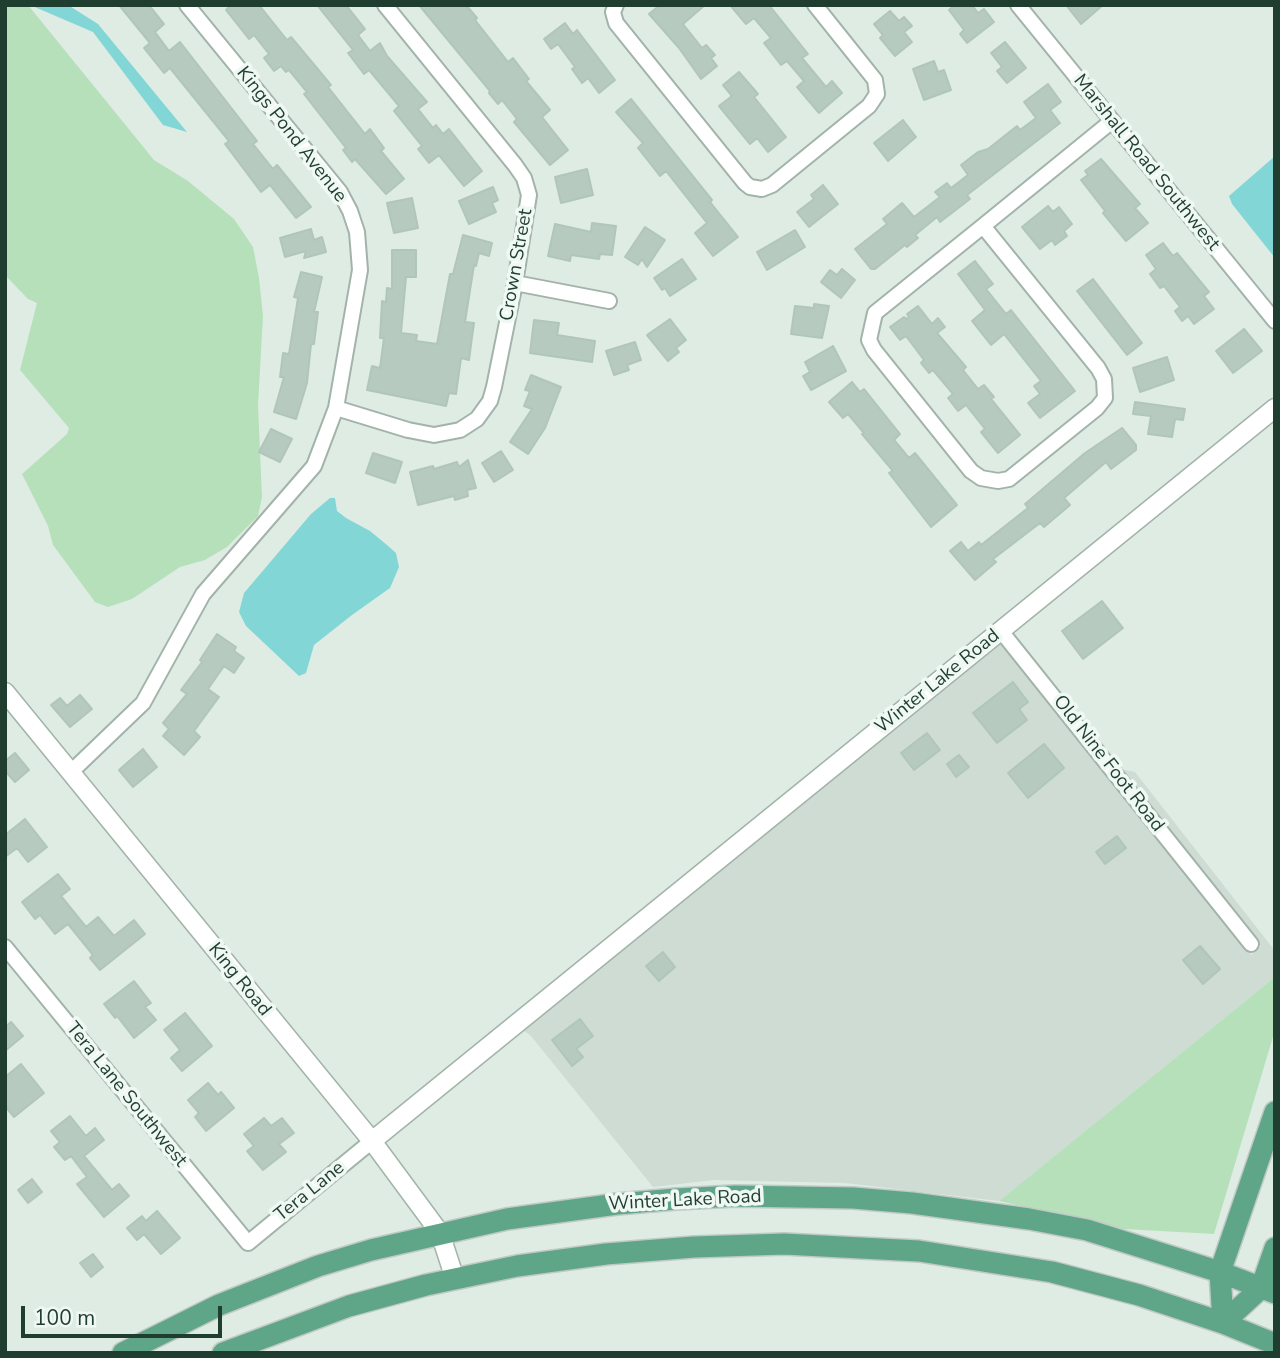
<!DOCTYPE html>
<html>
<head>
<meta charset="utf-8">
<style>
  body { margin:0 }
  #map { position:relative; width:1280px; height:1358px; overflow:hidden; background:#dfece4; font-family:"Nunito Sans",sans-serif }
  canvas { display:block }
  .frame { position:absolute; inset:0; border:7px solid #1f3e30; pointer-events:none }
  .scale { position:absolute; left:21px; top:1306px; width:201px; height:32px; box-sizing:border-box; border:4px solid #1f3e30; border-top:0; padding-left:9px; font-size:21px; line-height:24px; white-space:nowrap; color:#1f3e30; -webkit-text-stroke:5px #f0f8f3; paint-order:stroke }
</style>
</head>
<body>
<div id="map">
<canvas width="1280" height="1358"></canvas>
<div class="frame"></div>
<div class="scale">100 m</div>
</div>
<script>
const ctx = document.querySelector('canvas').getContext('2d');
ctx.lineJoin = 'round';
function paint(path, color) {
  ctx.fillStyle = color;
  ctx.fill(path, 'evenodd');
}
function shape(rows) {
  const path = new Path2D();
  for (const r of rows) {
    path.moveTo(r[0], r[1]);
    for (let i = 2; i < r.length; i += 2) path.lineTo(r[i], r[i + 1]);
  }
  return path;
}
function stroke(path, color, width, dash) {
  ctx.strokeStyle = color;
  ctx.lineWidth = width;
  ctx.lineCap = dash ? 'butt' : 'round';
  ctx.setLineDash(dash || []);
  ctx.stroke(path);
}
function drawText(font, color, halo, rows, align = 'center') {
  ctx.font = font + ' "Nunito Sans",sans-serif';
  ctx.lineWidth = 7;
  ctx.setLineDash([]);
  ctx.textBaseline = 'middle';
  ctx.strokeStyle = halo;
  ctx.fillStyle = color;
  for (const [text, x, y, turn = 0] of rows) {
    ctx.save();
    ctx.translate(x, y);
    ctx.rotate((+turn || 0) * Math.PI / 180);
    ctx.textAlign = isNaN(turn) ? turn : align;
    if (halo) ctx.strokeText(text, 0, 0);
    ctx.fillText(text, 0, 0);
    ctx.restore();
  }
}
paint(shape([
  [1000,641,1251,955,1261,946,1120,769,1135,772,1275,951,1275,977,999,1201,845,1183,714,1180,653,1187,531,1036,522,1029]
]), '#cedcd3');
paint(shape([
  [5,5,28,5,154,160,188,181,234,219,253,247,259,278,263,316,258,405,262,497,258,516,227,547,205,560,180,567,132,599,108,607,95,602,53,545,48,526,22,474,67,434,69,428,20,370,37,303,28,299,5,275],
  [1275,977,1275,1030,1214,1234,1124,1229,999,1201]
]), '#b6e0ba');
paint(shape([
  [30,5,68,5,98,24,187,132,163,125,93,32],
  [1275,156,1275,258,1232,204,1229,196],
  [330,498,335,498,337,511,346,518,370,531,387,545,396,553,399,567,390,588,352,615,314,645,306,673,299,676,246,626,239,612,244,593,311,514]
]), '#82d7d6');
const building = shape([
  [119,5,149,5,164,24,155,32,169,51,180,42,257,141,253,144,273,169,277,165,311,207,296,218,270,185,261,192,225,144,229,141,170,68,164,73,144,48,150,43,119,5],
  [231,5,259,5,287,40,291,37,331,85,328,87,365,134,370,129,384,148,381,151,404,179,386,194,355,159,352,162,343,150,346,148,304,94,307,92,289,70,286,72,281,66,274,71,264,58,269,54,254,35,249,39,226,10,231,5],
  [317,5,346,5,365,29,358,35,370,51,380,43,387,56,427,102,418,109,433,128,436,125,443,134,449,129,482,171,464,186,439,155,429,163,418,149,422,146,394,111,399,106,369,70,364,74,348,53,353,50,317,5],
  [419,5,466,5,477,18,475,20,508,62,513,58,529,79,526,81,550,110,542,117,568,150,550,165,514,122,517,119,502,100,498,104,489,93,490,91,419,5],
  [660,5,705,5,683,24,702,48,706,45,715,55,711,58,717,66,701,79,679,48,649,14,660,5],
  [730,5,769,5,808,54,802,58,826,87,832,81,842,93,819,113,797,87,804,81,787,61,781,65,764,43,771,38,754,18,746,24,730,5],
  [955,5,972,5,978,13,984,9,994,22,967,43,960,34,964,30,949,10,955,5],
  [1066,5,1103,5,1081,24,1066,5],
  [890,11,899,21,904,17,912,26,904,32,912,42,895,56,880,38,883,35,874,24,890,11],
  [565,23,573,34,577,30,615,80,599,93,588,78,582,83,572,69,575,67,558,44,551,49,544,39,565,23],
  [1005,42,1026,68,1007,83,997,71,1002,67,991,53,1005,42],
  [934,61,938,72,944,70,951,90,924,100,913,69,934,61],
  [739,72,758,94,754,97,786,137,768,152,757,138,750,144,719,106,732,96,723,85,739,72],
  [1048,84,1061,102,1050,110,1060,123,967,195,970,199,940,222,937,217,915,235,918,238,907,247,905,245,875,269,871,269,855,249,887,224,883,219,902,203,914,217,940,197,935,192,947,183,951,188,968,175,961,165,978,152,988,149,1017,126,1020,130,1036,118,1024,102,1048,84],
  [631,99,712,200,710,202,738,237,713,256,695,233,707,223,666,171,660,176,638,148,643,143,616,112,631,99],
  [903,120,916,137,888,161,874,143,903,120],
  [1101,159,1140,204,1135,208,1148,223,1126,241,1103,213,1105,211,1081,180,1088,175,1085,171,1101,159],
  [587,169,593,195,561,203,555,177,587,169],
  [823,185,838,204,809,227,797,212,814,199,811,195,823,185],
  [493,187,498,200,492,203,496,212,469,224,459,201,493,187],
  [412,198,418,228,394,233,387,203,412,198],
  [1048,206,1053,212,1059,207,1072,224,1064,231,1067,236,1055,245,1052,240,1040,249,1022,227,1048,206],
  [592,223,616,226,612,255,600,254,599,259,571,255,570,261,548,256,555,224,591,232,592,223],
  [645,227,665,240,647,267,642,259,638,265,625,257,645,227],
  [311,229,314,240,322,237,326,252,304,258,306,251,285,257,280,238,311,229],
  [795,230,805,247,767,270,757,252,795,230],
  [463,235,492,243,489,256,479,253,476,266,474,265,465,322,474,323,472,337,469,360,461,358,456,394,449,393,446,406,367,390,372,366,380,368,384,338,380,338,382,301,386,302,387,288,392,289,392,250,416,250,416,277,406,277,401,333,417,335,416,341,437,344,450,274,453,274,463,235],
  [1163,243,1173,256,1177,253,1209,292,1204,296,1214,309,1194,324,1188,316,1182,321,1175,311,1180,307,1164,286,1160,288,1150,274,1156,269,1146,255,1163,243],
  [682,259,696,279,670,296,665,288,662,290,654,278,682,259],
  [975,261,993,284,986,289,1006,314,1011,310,1075,391,1040,418,1028,403,1040,394,1034,386,1041,381,1004,334,991,345,972,321,985,310,958,274,975,261],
  [842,269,855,280,841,298,821,282,830,270,837,275,842,269],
  [301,272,322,277,314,312,318,312,314,344,311,344,307,383,296,419,274,412,284,377,280,377,283,353,289,354,298,298,294,297,301,272],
  [1093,279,1142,343,1127,355,1077,291,1093,279],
  [814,304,829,306,822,338,791,334,795,306,814,308,814,304],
  [918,306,932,324,938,318,945,327,937,333,966,367,963,370,978,389,984,385,994,397,991,399,1020,435,998,453,981,432,985,429,966,405,958,411,948,398,953,394,933,370,929,373,921,363,924,360,906,336,900,340,890,327,904,317,907,319,909,317,907,314,918,306],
  [670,319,686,340,676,348,679,352,668,361,647,335,670,319],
  [534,320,559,323,557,335,595,341,592,362,530,353,534,320],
  [1244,329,1262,351,1233,373,1216,351,1244,329],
  [635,342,641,360,627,365,629,370,614,375,606,351,635,342],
  [833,346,846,371,811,390,803,376,810,372,805,362,833,346],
  [1167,357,1174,380,1140,392,1133,368,1167,357],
  [531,375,561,387,545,428,528,454,510,442,532,409,524,406,530,391,525,390,531,375],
  [852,382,860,392,864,389,900,434,894,440,909,458,915,453,957,505,931,527,889,473,893,471,862,434,864,433,848,414,843,418,829,402,852,382],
  [1135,402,1185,409,1183,420,1175,419,1172,437,1148,434,1151,416,1133,414,1135,402],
  [1122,428,1136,445,1136,450,1111,469,1106,462,1064,498,1070,505,1044,527,1040,523,993,559,996,562,975,580,950,551,961,542,968,551,979,542,981,545,1028,508,1025,504,1085,453,1122,428],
  [271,429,292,439,280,462,259,452,271,429],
  [501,451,513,470,494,482,482,463,501,451],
  [373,453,402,462,395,483,366,473,373,453],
  [468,460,476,488,467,490,468,496,455,500,454,496,418,505,410,472,433,466,434,469,457,462,459,467,468,460],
  [1102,601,1123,628,1083,659,1062,631,1102,601],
  [217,634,236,647,234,651,244,658,234,673,224,666,208,689,219,697,194,731,200,737,184,755,163,736,169,729,163,723,187,694,181,690,202,662,200,660,217,634],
  [1013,682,1028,702,1019,709,1027,720,997,743,973,713,1013,682],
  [80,695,92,709,70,727,51,705,60,698,67,706,80,695],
  [927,733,940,750,914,770,901,753,927,733],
  [1044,744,1064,768,1028,798,1008,773,1044,744],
  [143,749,157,767,133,787,119,770,143,749],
  [15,753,29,770,15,782,5,771,5,761,15,753],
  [959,755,969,767,956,777,947,764,959,755],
  [25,819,47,847,28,862,17,848,5,857,5,835,25,819],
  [1117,836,1126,848,1105,864,1096,852,1117,836],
  [58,874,70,889,61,896,86,927,98,917,114,936,134,920,145,934,100,970,90,958,93,955,68,924,55,934,40,915,35,919,22,902,58,874],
  [1200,946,1220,969,1203,984,1183,960,1200,946],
  [663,952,675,967,659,981,646,966,663,952],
  [134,981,151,1003,145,1007,156,1020,134,1038,117,1016,115,1018,104,1004,134,981],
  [185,1013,212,1046,182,1071,171,1058,180,1050,164,1030,185,1013],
  [580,1019,593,1036,576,1049,583,1057,572,1066,552,1040,580,1019],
  [11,1022,23,1036,5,1051,5,1027,11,1022],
  [21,1064,44,1093,14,1117,5,1106,5,1077,21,1064],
  [208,1083,218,1095,221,1092,234,1108,206,1131,195,1117,199,1113,188,1100,208,1083],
  [70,1116,86,1136,95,1128,104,1140,84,1156,112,1190,119,1184,129,1196,104,1217,77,1184,87,1177,71,1156,65,1160,54,1147,60,1142,51,1131,70,1116],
  [264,1118,271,1126,282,1118,294,1133,279,1144,286,1152,263,1170,247,1151,254,1146,244,1134,264,1118],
  [32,1179,42,1192,28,1203,18,1190,32,1179],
  [157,1211,180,1238,161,1254,144,1234,137,1240,127,1228,142,1216,146,1221,157,1211],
  [93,1254,103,1267,91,1277,80,1263,93,1254]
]);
paint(building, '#b7cac0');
stroke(building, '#b1c6ba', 2);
const minor = shape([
  [616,5,613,12,616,23,745,183,750,187,762,189,772,185,869,106,877,94,875,80,815,5],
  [1018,5,1275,321],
  [983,226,1098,368,1104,379,1105,398,1097,408,1009,479,998,481,981,478,971,471,874,350,869,340,875,313,983,226],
  [983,226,1112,121],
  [515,283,609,301],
  [336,408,408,430,434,435,460,430,477,419,490,401,494,387,515,283,529,195,524,178,515,165,385,5],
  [1001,631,1251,944],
  [71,772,143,703,203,594,314,466,336,408,360,270,357,232,350,211,340,192,187,5],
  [5,947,248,1243,372,1141]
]);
const tertiary = shape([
  [5,692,372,1141,440,1233,455,1279],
  [372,1141,1275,408]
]);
const primary = shape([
  [1223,1323,1220,1272,1275,1112],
  [1223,1323,1261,1288,1275,1248],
  [123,1353,219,1305,318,1266,371,1250,507,1219,617,1204,676,1199,735,1196,853,1198,912,1203,1029,1219,1087,1230,1220,1272,1275,1293],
  [223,1353,349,1306,426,1285,517,1266,606,1254,694,1247,784,1244,919,1251,1052,1272,1139,1295,1223,1323,1275,1344]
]);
stroke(minor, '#a2b4aa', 18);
stroke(tertiary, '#a2b4aa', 21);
stroke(primary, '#c0c9c5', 24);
stroke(minor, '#fff', 14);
stroke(tertiary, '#fff', 18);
stroke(primary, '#5fa688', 21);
drawText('19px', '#1f3e30', '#f0f8f3', [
  ["Kings Pond Avenue",291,135,52],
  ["Marshall Road Southwest",1146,163,51],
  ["Crown Street",517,265,-80],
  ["Winter Lake Road",938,682,-39],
  ["Old Nine Foot Road",1108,764,52],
  ["King Road",239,980,51],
  ["Tera Lane Southwest",126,1095,51],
  ["Tera Lane",310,1192,-39],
  ["Winter Lake Road",685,1201,-3]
]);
</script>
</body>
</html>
